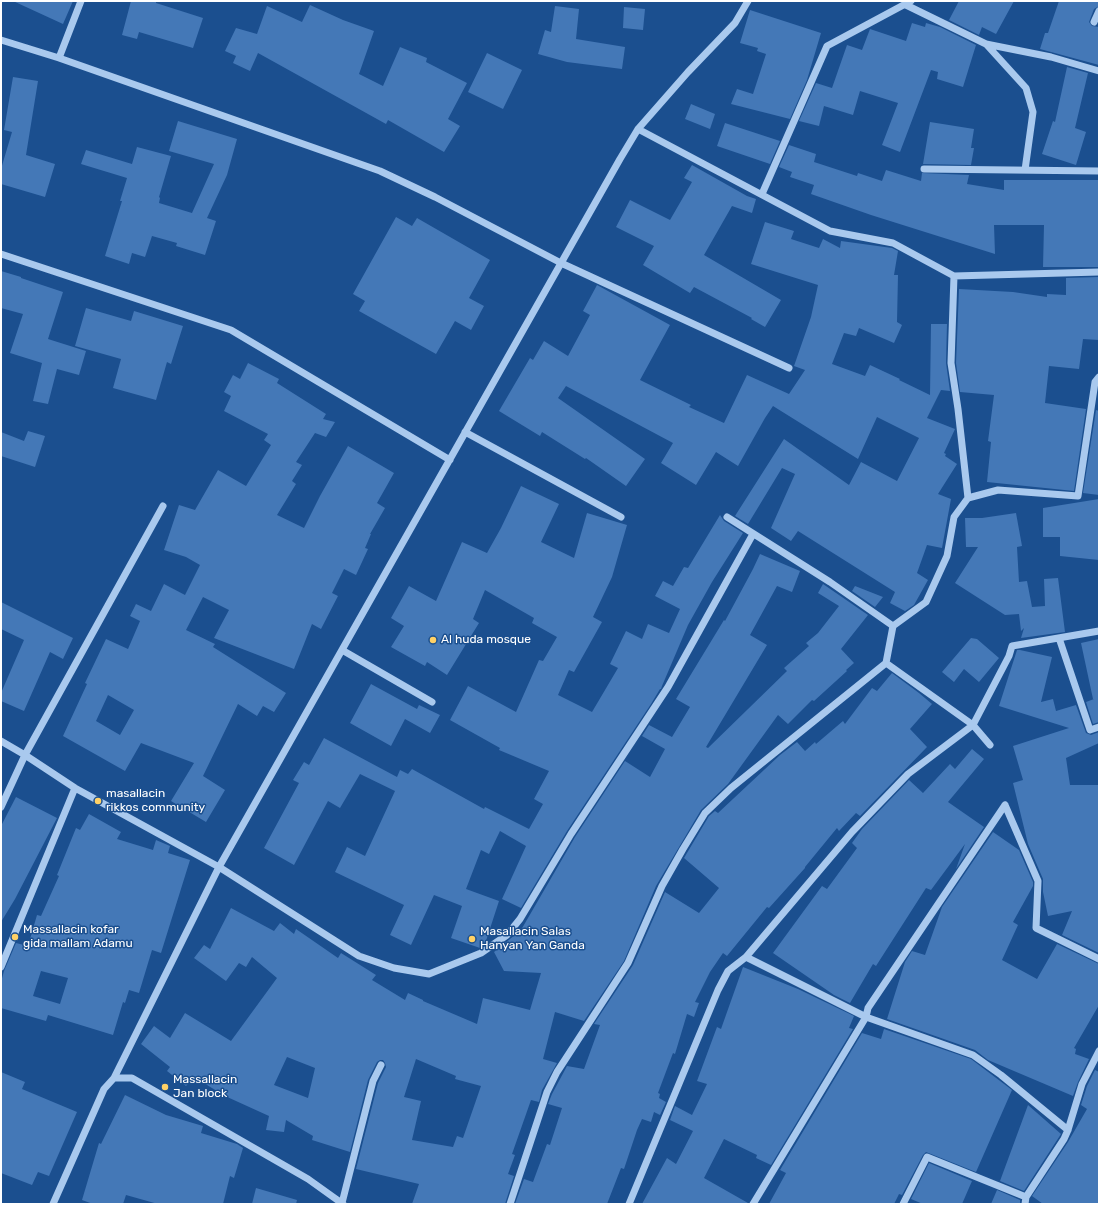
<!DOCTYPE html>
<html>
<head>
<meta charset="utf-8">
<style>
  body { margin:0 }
  #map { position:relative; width:1100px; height:1205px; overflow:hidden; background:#1b4f8f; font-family:Rubik,sans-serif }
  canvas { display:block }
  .frame { position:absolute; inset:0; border:2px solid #fff; pointer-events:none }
</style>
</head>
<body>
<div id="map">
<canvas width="1100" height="1205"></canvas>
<div class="frame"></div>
</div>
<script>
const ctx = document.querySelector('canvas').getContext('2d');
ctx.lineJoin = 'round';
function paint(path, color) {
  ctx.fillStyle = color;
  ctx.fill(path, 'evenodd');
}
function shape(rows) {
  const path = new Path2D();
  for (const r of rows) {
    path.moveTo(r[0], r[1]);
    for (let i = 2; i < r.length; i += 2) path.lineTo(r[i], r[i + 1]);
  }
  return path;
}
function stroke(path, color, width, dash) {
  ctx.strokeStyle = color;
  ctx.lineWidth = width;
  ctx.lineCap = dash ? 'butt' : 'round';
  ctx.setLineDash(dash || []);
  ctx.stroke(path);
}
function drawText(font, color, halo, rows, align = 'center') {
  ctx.font = font + ' Rubik,sans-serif';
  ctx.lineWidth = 3;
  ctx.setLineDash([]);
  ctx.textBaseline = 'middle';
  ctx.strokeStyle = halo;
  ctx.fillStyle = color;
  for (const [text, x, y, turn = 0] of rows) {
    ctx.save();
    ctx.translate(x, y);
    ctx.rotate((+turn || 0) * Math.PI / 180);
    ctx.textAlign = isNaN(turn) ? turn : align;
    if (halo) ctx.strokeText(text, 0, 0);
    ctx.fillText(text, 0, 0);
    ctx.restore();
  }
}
paint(shape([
  [13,1,73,1,63,24],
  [131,1,156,1,156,3,203,18,193,48,139,32,137,39,122,35],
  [959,1,1014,1,996,34,982,27,979,35,949,20],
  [1059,1,1099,1,1099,6,1094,9,1089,22,1092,26,1099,27,1099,65,1040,49,1045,33,1048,33],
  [310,5,343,20,374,31,359,74,383,86,400,47,427,58,426,62,467,83,448,119,460,126,444,152,388,120,386,124,258,53,250,71,233,63,236,56,225,51,236,28,257,34,267,6,302,22],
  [555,6,579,9,576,39,625,47,622,69,567,62,538,54,545,30,551,32],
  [624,7,645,9,643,30,623,28],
  [750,10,821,33,807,80,790,119,731,104,737,89,753,94,766,54,757,51,758,48,740,43],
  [912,23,925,27,926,23,940,27,976,45,963,87,937,79,938,72,931,70,900,152,882,145,898,103,860,91,853,115,824,106,819,126,799,121,816,83,832,88,847,45,862,50,870,29,906,41],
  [487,53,522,70,503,109,468,92],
  [1067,67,1088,73,1075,128,1086,132,1076,165,1042,154,1053,121,1055,122],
  [13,77,38,81,26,155,55,164,45,197,1,184,1,169,12,132,4,130],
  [691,104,715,114,710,129,685,119],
  [178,121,237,139,227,175,207,218,216,221,205,255,176,246,177,243,152,236,145,257,132,253,129,264,105,256,122,201,120,201,127,178,81,164,86,150,132,164,137,147,171,156,159,197,160,198,159,203,192,213,214,164,169,151],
  [930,122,974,129,971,148,974,148,971,165,923,164],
  [725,123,780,141,770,164,717,146],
  [789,145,816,154,814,162,857,176,858,173,882,181,886,170,921,181,922,173,969,175,967,184,1004,190,1004,180,1099,180,1099,267,1043,267,1044,225,994,225,995,254,871,215,811,194,814,185,790,177,792,172,779,167],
  [692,165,747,196,756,199,752,213,732,206,704,255,781,300,765,327,751,319,752,318,694,287,690,293,643,265,654,246,616,227,630,200,670,220,692,182,684,178],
  [396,217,412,226,417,218,490,260,469,298,484,306,471,330,455,321,436,354,359,311,365,301,353,294],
  [765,222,794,231,791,239,819,248,823,239,840,248,841,241,892,248,898,251,894,275,898,275,897,322,902,325,894,343,859,328,856,336,844,333,832,364,865,376,870,365,900,379,899,380,930,395,931,324,947,324,946,363,950,391,941,390,927,418,955,429,944,453,946,454,945,456,957,464,938,494,951,499,942,548,927,545,917,573,928,580,914,605,905,611,890,603,895,592,798,531,791,541,771,528,795,474,782,468,748,524,735,516,784,439,849,485,861,462,897,481,919,438,877,417,858,459,773,406,765,418,738,466,716,452,696,485,661,463,673,443,566,386,558,398,645,459,626,486,586,458,585,459,542,432,540,436,499,411,530,358,533,360,544,341,568,356,590,315,583,311,597,285,670,325,640,380,691,405,689,407,724,423,747,375,789,394,805,370,794,366,811,317,818,285,751,264],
  [1,271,21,277,21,278,63,292,48,339,86,351,79,375,57,369,48,404,33,401,42,363,10,353,23,314,1,308],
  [1099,277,1099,340,1083,339,1079,369,1049,366,1045,403,1086,409,1074,491,987,482,991,442,988,441,994,395,960,392,956,363,959,289,1013,292,1047,297,1047,294,1066,295,1066,278],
  [86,308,131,321,134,311,183,326,171,364,167,362,156,400,113,388,121,359,75,346],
  [248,363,279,379,277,383,326,414,323,419,335,422,326,437,315,433,296,462,302,465,292,481,296,484,277,515,304,528,320,496,348,446,394,473,377,503,385,508,370,534,371,534,365,548,368,549,356,575,344,569,332,593,338,596,321,629,312,624,294,669,214,638,229,610,203,597,186,630,215,644,213,647,286,693,274,712,263,706,257,716,238,704,203,776,225,790,206,822,171,801,194,763,141,743,125,771,63,736,87,684,85,683,106,639,128,649,140,621,130,616,136,604,151,611,164,584,185,595,200,565,186,557,164,550,179,505,195,510,218,470,246,486,271,445,264,440,268,434,224,411,231,396,224,392,233,375,240,379],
  [108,695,134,710,120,735,96,721],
  [1096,410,1099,411,1099,495,1083,493],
  [28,431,45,436,35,467,1,456,1,432,24,441],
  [521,486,559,504,541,542,574,558,587,513,627,525,612,577,593,617,602,622,574,672,569,670,558,695,592,712,618,668,610,664,626,631,642,639,648,624,669,633,680,609,655,596,663,581,673,586,684,567,688,568,720,515,724,521,743,533,712,582,688,625,662,686,661,689,660,689,651,704,567,831,521,908,502,899,526,846,500,831,489,854,481,850,466,889,499,901,485,944,480,948,451,938,462,906,434,895,411,945,390,935,404,905,335,872,347,847,365,856,395,791,360,774,340,808,328,801,294,865,264,848,299,783,293,780,304,762,309,765,324,738,397,777,400,770,408,774,412,769,484,809,485,807,529,829,543,804,534,799,549,771,499,750,500,748,450,720,468,686,516,712,539,660,543,661,557,637,532,623,534,618,485,590,473,619,479,623,447,675,427,662,425,666,391,647,404,626,391,618,409,586,436,601,462,542,487,553,501,528],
  [1099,499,1099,560,1060,556,1060,537,1043,537,1043,508],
  [1016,513,1022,546,1017,547,1019,582,1027,581,1032,607,1045,606,1044,579,1058,578,1065,632,1021,638,1024,628,1021,631,1019,614,1005,615,955,583,978,547,966,547,965,518,982,518],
  [760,554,800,571,792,592,777,586,750,635,767,645,706,747,708,748,787,671,784,668,809,646,806,643,818,633,839,606,818,593,823,584,868,615,841,649,854,663,846,670,847,671,814,701,812,700,788,724,778,715,728,784,701,810,656,886,624,961,584,1021,555,1012,543,1059,557,1063,542,1090,539,1102,531,1100,512,1154,515,1155,508,1174,514,1176,505,1204,412,1204,419,1184,356,1169,378,1083,386,1067,385,1063,383,1060,380,1060,377,1062,368,1080,350,1152,312,1140,313,1136,286,1120,284,1132,266,1130,269,1116,225,1096,194,1077,186,1086,167,1071,170,1067,141,1044,154,1026,170,1038,185,1013,231,1041,277,978,252,957,246,967,239,963,226,981,194,958,204,945,210,949,231,908,274,931,280,923,294,934,296,929,338,958,341,953,376,975,372,980,405,1000,408,993,423,1000,423,1001,477,1024,483,998,530,1010,541,973,504,971,494,952,521,930,575,837,625,761,650,777,665,749,642,736,649,725,672,737,690,707,676,699,724,620,725,621,753,569],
  [287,1057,315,1068,308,1098,274,1085],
  [416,1059,456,1076,455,1079,481,1086,463,1138,457,1136,453,1147,412,1140,421,1101,404,1097],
  [855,586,883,597,875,607,852,591],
  [1,602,73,638,63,659,50,652,24,711,1,701,1,693,24,640,1,629],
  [971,638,977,639,999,658,979,682,964,669,954,682,942,672],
  [1099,639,1099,722,1093,724,1086,702,1094,699,1093,699,1081,643],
  [1017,650,1020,650,1052,657,1041,702,1053,699,1056,711,1076,705,1086,733,1091,735,1099,732,1099,743,1066,758,1070,785,1099,785,1099,953,1062,935,1072,911,1048,916,1043,892,1043,879,1028,844,1013,783,1023,780,1013,746,1069,728,999,706],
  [892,673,919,693,932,704,910,729,927,747,860,816,856,813,839,831,837,828,805,867,805,868,769,908,767,907,727,956,723,953,710,972,695,1002,699,1003,694,1017,687,1014,675,1054,673,1053,658,1093,660,1094,659,1098,666,1102,660,1115,654,1112,651,1122,642,1119,637,1130,624,1169,621,1168,607,1204,515,1204,524,1179,533,1182,547,1144,550,1145,562,1108,548,1104,552,1094,567,1066,584,1069,600,1025,594,1024,633,965,665,892,699,913,719,888,684,858,709,816,715,811,718,813,780,755,797,742,805,751,815,742,816,744,843,721,845,724,872,688,877,691],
  [371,684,417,709,419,705,440,715,430,733,405,719,391,746,350,723],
  [972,749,984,759,948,802,984,827,956,869,965,844,931,890,926,888,876,966,873,964,850,1003,834,995,773,953,822,886,827,889,857,848,852,843,862,829,909,780,923,793,950,764,955,769],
  [16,797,57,818,15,899,1,922,1,826],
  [89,814,121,832,117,839,153,850,156,840,170,846,168,853,190,860,161,953,152,950,139,993,129,990,125,1003,123,1002,113,1035,48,1015,46,1021,1,1008,1,982,4,971,16,943,28,946,37,915,41,916,59,876,57,875,76,828,80,830],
  [41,971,68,978,60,1004,33,996],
  [993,832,1019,850,1033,882,1033,886,1013,922,1018,925,1002,960,1037,979,1057,944,1099,964,1099,1005,1074,1048,1076,1049,1075,1054,1089,1059,1078,1082,1073,1096,988,1060,975,1050,887,1019,905,962,912,951,925,955,942,907],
  [743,967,798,989,854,1016,849,1028,853,1029,771,1165,756,1158,757,1155,724,1139,704,1178,748,1203,748,1204,642,1204,667,1158,676,1164,693,1131,670,1120,675,1106,692,1115,707,1084,697,1081,717,1027,721,1029],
  [884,1029,971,1059,1012,1090,976,1172,926,1152,923,1155,902,1195,899,1194,894,1204,769,1204,786,1173,780,1170,862,1033,881,1039],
  [1095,1070,1099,1072,1099,1204,1043,1204,1032,1196,1068,1142,1087,1109,1081,1105,1087,1086],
  [1,1072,25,1082,22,1089,77,1112,49,1176,38,1172,32,1185,1,1173],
  [125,1095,166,1115,203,1126,201,1133,237,1144,243,1148,234,1178,230,1176,223,1204,158,1204,126,1195,123,1204,93,1204,82,1200,99,1143,101,1144],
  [1028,1105,1061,1134,1024,1191,1000,1181],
  [929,1163,972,1181,962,1204,923,1204,911,1199],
  [256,1188,297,1200,296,1204,252,1204],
  [997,1190,1020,1200,1020,1204,991,1204]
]), '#4478b7');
stroke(shape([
  [906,5,986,44,1051,57,1099,71],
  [1094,22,1099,11],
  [1,40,59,58,380,171,435,197,561,263,789,368],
  [986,44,1026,88,1033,112,1025,170],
  [59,58,81,1],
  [638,129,830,231,893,243,954,276,1099,272],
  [924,169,1099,171],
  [762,194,827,46,911,1],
  [1,254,231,330,450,460],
  [954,276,951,363,958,409,968,498],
  [465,432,621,517],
  [727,517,830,582,893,626,886,663,973,725,990,745],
  [893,626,926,602,947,556,954,517,968,498,998,490,1078,496,1095,382,1099,377],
  [1059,638,1090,730,1099,727],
  [342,650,432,702],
  [1,741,25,755,75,788,219,867,359,956,394,968,429,974,481,953,507,935,520,919,571,834,668,687,753,534],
  [1005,805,1038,881,1036,928,1099,959],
  [1,807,25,755,163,506],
  [746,957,866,1017,973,1055,1001,1075,1068,1130],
  [1,967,75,788],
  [114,1078,219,867,620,159,638,129,688,72,735,23,748,1],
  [342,1203,373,1081,381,1065],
  [53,1204,104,1089,114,1078,132,1078,308,1179,343,1204],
  [510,1204,547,1092,557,1072,628,963,662,886,683,849,705,813,731,788,886,663],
  [629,1204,718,990,728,971,746,957,852,832,908,774,973,725,1009,656,1012,646,1099,631],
  [753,1204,866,1017,868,1008,1005,805],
  [903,1204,927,1157,1026,1197],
  [1025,1204,1026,1197,1064,1139,1068,1130,1082,1084,1099,1051]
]), '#a9c9ee', 7);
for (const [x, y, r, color] of [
  [433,640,4,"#ffd166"],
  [98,801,4,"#ffd166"],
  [15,937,4,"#ffd166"],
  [472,939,4,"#ffd166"],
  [165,1087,4,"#ffd166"]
]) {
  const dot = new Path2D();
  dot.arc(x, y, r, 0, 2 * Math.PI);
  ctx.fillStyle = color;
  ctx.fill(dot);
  stroke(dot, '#1b4f8f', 1.5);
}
drawText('12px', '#fff', '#1b4f8f', [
  ["Al huda mosque",441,640],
  ["masallacin",106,794],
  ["rikkos community",106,808],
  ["Massallacin kofar",23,930],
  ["gida mallam Adamu",23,944],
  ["Masallacin Salas",480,932],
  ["Hanyan Yan Ganda",480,946],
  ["Massallacin",173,1080],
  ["Jan block",173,1094]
], 'left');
</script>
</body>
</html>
